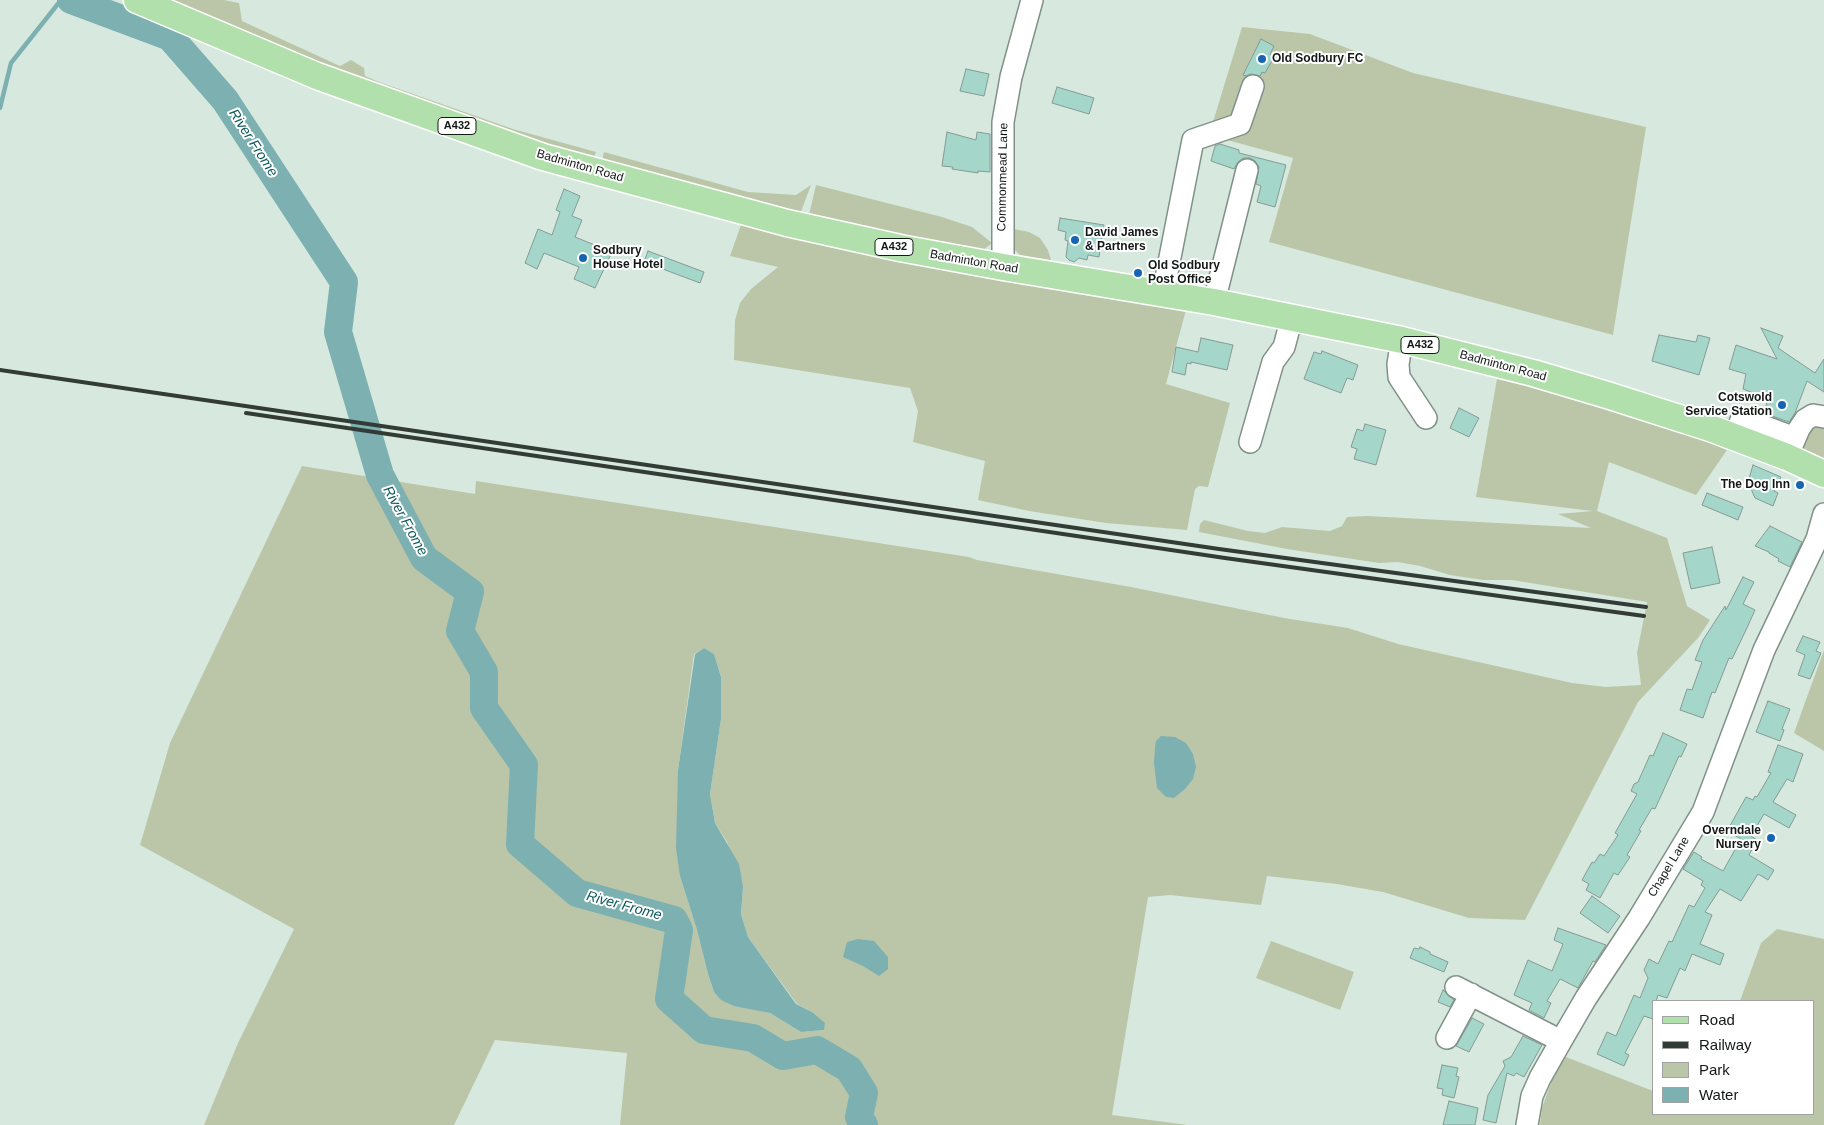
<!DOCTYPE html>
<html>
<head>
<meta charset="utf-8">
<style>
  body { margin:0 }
  #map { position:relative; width:1824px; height:1125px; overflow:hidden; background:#d7e9de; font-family:Helvetica,sans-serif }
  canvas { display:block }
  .legend { position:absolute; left:1652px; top:1000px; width:162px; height:115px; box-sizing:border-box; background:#fff; border:1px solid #a0a3a1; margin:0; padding:6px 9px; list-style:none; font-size:15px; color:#121815 }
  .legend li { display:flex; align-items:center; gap:10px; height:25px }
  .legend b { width:25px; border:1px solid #a0a3a1 }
</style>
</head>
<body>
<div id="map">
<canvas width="1824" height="1125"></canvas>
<ul class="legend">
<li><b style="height:6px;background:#b2e0ac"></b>Road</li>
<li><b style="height:6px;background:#333b36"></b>Railway</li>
<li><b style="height:14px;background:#bbc6a8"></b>Park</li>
<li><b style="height:14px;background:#7db0b1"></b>Water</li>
</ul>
</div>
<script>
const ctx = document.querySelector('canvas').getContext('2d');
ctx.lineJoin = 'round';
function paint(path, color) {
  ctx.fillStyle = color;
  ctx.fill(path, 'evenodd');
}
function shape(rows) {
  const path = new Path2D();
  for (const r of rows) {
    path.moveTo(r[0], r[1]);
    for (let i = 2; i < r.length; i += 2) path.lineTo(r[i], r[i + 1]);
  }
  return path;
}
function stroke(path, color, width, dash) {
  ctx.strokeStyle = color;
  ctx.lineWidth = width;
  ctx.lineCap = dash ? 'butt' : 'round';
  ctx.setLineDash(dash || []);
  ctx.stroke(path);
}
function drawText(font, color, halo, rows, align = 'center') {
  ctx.font = font + ' Helvetica,sans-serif';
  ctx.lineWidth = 4;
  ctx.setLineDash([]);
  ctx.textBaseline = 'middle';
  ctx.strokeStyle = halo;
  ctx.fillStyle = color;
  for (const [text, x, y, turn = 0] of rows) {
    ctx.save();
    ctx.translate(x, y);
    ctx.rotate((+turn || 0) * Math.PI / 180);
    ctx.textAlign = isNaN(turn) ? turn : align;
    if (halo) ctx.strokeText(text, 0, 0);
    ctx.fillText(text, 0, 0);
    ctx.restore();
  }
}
paint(shape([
  [162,0,224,0,239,3,242,21,340,66,351,60,364,68,365,76,379,82,513,129,596,152,592,163,317,67],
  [1242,27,1310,34,1413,73,1646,127,1613,335,1269,242,1293,158,1209,135],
  [604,152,748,192,796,195,811,185,799,217,601,166],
  [816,185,942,217,972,227,992,243,977,255,809,215],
  [742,222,1186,310,1166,384,1230,403,1208,487,1199,486,1195,489,1187,530,1106,523,1029,511,978,500,985,461,913,442,918,411,910,388,734,360,735,320,740,303,751,289,778,267,730,256],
  [1014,229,1029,232,1040,238,1048,250,1051,260,1020,255,1014,249],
  [1497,379,1641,414,1727,450,1696,495,1609,462,1597,511,1667,538,1687,606,1710,620,1698,638,1638,702,1525,920,1469,918,1383,892,1337,884,1267,876,1261,905,1170,895,1148,897,1112,1115,1188,1125,620,1125,627,1053,495,1040,454,1125,204,1125,238,1043,294,929,140,845,170,743,302,466,475,494,476,481,969,557,977,560,1131,587,1284,618,1348,628,1398,644,1572,683,1606,687,1641,685,1637,653,1647,602,1512,580,1483,580,1450,575,1420,566,1398,562,1379,563,1287,549,1199,532,1200,524,1204,520,1248,531,1265,533,1282,527,1330,531,1342,526,1347,517,1367,516,1591,528,1558,514,1593,511,1476,497],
  [704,648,714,654,721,677,721,719,710,794,715,823,727,842,743,887,741,914,748,937,797,1004,812,1012,824,1030,801,1032,770,1013,755,1009,714,992,708,974,697,930,680,876,678,770,694,654],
  [888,957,879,975,864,966],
  [1824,422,1824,459,1803,450,1802,443,1807,428],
  [1824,650,1824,751,1794,733],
  [1777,929,1824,939,1824,1125,1540,1125,1542,1108,1561,1055,1653,1091,1653,1114,1813,1114,1813,1001,1740,1001,1761,943],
  [1271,941,1354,972,1340,1010,1256,978]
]), '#bbc6a8');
paint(shape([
  [704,648,714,654,721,677,721,719,710,794,715,823,739,864,743,887,741,914,748,937,796,1004,812,1012,825,1023,824,1030,801,1032,770,1013,734,1006,721,1000,714,992,708,974,697,930,680,876,676,848,678,770,695,654],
  [1161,736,1175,737,1186,743,1193,754,1196,767,1193,779,1185,789,1174,798,1166,797,1157,788,1154,763,1155,747,1156,741],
  [858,939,874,941,888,957,888,969,879,976,863,966,843,957,847,942]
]), '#7db0b1');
stroke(shape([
  [0,108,11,63,61,0]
]), '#7db0b1', 4.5);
stroke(shape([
  [71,0,170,37,225,100,344,282,338,332,380,475,424,558,470,592,460,631,484,672,484,708,524,765,520,844,577,893,674,920,679,930,669,999,704,1030,753,1038,783,1056,817,1050,849,1069,864,1093,859,1117,864,1125]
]), '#7db0b1', 28);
const building = shape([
  [1261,39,1274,46,1270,54,1274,57,1265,73,1262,72,1260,76,1251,74,1246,76,1243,75,1261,39],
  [966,69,989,74,984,96,960,91,966,69],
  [1057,87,1094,98,1089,114,1052,103,1057,87],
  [947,132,976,140,977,132,990,134,990,172,978,171,978,173,952,169,953,167,942,166,947,132],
  [1220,144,1239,150,1239,153,1286,165,1275,207,1257,202,1261,186,1256,184,1259,167,1255,161,1250,158,1243,158,1238,162,1234,169,1211,161,1215,146,1220,144],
  [564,189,580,196,572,216,582,220,575,237,612,252,595,288,574,279,579,267,544,253,537,269,525,263,538,229,552,235,560,212,556,210,564,189],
  [1060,218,1104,225,1099,257,1088,255,1087,260,1079,258,1074,262,1069,260,1066,257,1068,241,1065,240,1066,232,1058,230,1060,218],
  [648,251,704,272,700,283,644,262,648,251],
  [1761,328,1783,336,1778,348,1815,373,1824,359,1824,392,1807,381,1795,413,1789,422,1764,413,1768,399,1743,389,1746,374,1729,369,1736,345,1777,359,1761,328],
  [1659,335,1696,342,1698,335,1710,338,1699,375,1652,361,1659,335],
  [1201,338,1233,345,1227,370,1191,362,1191,364,1187,363,1185,375,1172,372,1176,347,1198,352,1201,338],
  [1322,351,1358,365,1353,380,1347,378,1341,393,1304,379,1314,352,1321,354,1322,351],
  [1459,408,1479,418,1469,437,1450,428,1459,408],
  [1365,424,1386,430,1376,465,1354,459,1357,449,1351,447,1357,429,1363,431,1365,424],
  [1753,465,1781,477,1774,491,1778,493,1773,506,1755,498,1748,482,1753,465],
  [1707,493,1743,507,1738,520,1702,505,1707,493],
  [1770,526,1802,542,1790,567,1778,561,1779,559,1769,553,1769,552,1755,546,1770,526],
  [1712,547,1720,583,1691,589,1683,553,1712,547],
  [1743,577,1754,582,1743,604,1755,610,1746,630,1732,659,1729,658,1715,693,1712,692,1703,718,1680,710,1687,689,1692,690,1702,662,1695,660,1703,640,1725,606,1726,610,1743,577],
  [1803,636,1820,642,1816,651,1821,653,1810,679,1798,675,1805,655,1796,651,1803,636],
  [1768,701,1790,709,1782,729,1784,730,1780,741,1756,732,1768,701],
  [1663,733,1687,744,1681,757,1679,756,1655,809,1652,808,1639,830,1641,831,1627,855,1630,857,1618,875,1614,873,1600,898,1586,890,1589,884,1582,880,1592,862,1594,863,1600,854,1604,856,1618,835,1615,833,1637,794,1631,791,1634,784,1638,782,1650,755,1653,756,1663,733],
  [1778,745,1803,754,1793,782,1787,779,1773,802,1796,815,1789,828,1764,814,1751,836,1757,840,1749,855,1774,870,1768,880,1758,874,1741,901,1720,889,1705,912,1712,915,1700,944,1724,954,1720,965,1692,954,1685,971,1680,968,1667,998,1658,995,1656,1001,1653,1001,1653,1019,1644,1016,1625,1053,1629,1055,1624,1066,1597,1054,1607,1032,1616,1036,1634,995,1640,998,1648,978,1644,970,1649,959,1658,964,1669,941,1672,942,1689,905,1694,907,1705,888,1701,885,1703,881,1683,869,1694,852,1702,857,1701,859,1723,871,1741,839,1727,831,1746,797,1753,800,1755,796,1757,797,1771,773,1768,772,1778,745],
  [1592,896,1620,916,1608,933,1580,913,1592,896],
  [1558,928,1606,945,1595,962,1593,961,1578,988,1560,979,1547,1001,1551,1003,1544,1018,1529,1010,1532,1003,1514,995,1528,960,1552,971,1563,944,1554,940,1558,928],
  [1420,947,1430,952,1430,954,1448,962,1444,972,1410,958,1414,948,1419,949,1420,947],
  [1443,990,1454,1000,1450,1007,1438,1002,1443,990],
  [1472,1018,1484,1024,1469,1052,1456,1046,1472,1018],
  [1523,1036,1542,1045,1524,1077,1516,1073,1514,1076,1507,1073,1496,1123,1483,1120,1488,1095,1505,1066,1503,1061,1511,1057,1523,1036],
  [1442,1065,1458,1068,1456,1076,1459,1077,1454,1098,1442,1095,1443,1089,1437,1088,1442,1065],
  [1449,1101,1478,1108,1475,1125,1443,1125,1449,1101]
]);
paint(building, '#a4d6ca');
stroke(building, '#859a95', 1);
const minor = shape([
  [1003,267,1003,122,1011,77,1032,0],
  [1163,293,1193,140,1240,124,1253,86],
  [1214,302,1247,170],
  [1402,340,1398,364,1399,377,1426,418],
  [1734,438,1742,418,1795,438],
  [1250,442,1273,362,1284,347,1292,317],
  [1790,450,1799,429,1805,420,1813,415,1824,417],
  [1456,987,1561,1041],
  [1447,1038,1471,994],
  [1527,1125,1532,1096,1540,1078,1561,1041,1586,998,1639,918,1703,812,1764,650,1817,539,1824,514]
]);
const major = shape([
  [137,0,317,76,543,157,787,223,900,248,1003,267,1214,302,1402,340,1533,373,1607,395,1710,428,1787,457,1824,474]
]);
stroke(minor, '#809187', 24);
stroke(major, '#fff', 29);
stroke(minor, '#fff', 21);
stroke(major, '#b2e0ac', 26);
stroke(shape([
  [0,370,1219,549,1646,607],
  [246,413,1225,558,1644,616]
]), '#333b36', 4);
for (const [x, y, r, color] of [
  [1262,59,5,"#1565b3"],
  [1075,240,5,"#1565b3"],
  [583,258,5,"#1565b3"],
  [1138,273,5,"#1565b3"],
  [1782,405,5,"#1565b3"],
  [1800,485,5,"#1565b3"],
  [1771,838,5,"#1565b3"]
]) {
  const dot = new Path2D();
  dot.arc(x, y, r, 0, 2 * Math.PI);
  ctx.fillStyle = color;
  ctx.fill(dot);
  stroke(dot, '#fff', 2);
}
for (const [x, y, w] of [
  [457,126,38],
  [894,247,38],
  [1420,345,38]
]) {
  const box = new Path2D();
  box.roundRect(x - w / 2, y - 8.5, w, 17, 4);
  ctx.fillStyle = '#fff';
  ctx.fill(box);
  stroke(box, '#121815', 1);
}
drawText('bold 11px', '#121815', null, [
  ["A432",457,126],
  ["A432",894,247],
  ["A432",1420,345]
]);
drawText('bold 12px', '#121815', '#fff', [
  ["Old Sodbury FC",1272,59],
  ["David James",1085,233],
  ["& Partners",1085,247],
  ["Sodbury",593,251],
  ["House Hotel",593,265],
  ["Old Sodbury",1148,266],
  ["Post Office",1148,280],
  ["Cotswold",1772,398,"right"],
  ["Service Station",1772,412,"right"],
  ["The Dog Inn",1790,485,"right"],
  ["Overndale",1761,831,"right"],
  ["Nursery",1761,845,"right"]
], 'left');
drawText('12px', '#121815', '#fff', [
  ["Badminton Road",580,166,16],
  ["Commonmead Lane",1003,177,-89],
  ["Badminton Road",974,262,10],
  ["Badminton Road",1503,366,15],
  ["Chapel Lane",1669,867,-59]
]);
drawText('italic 14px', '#0e595b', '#fff', [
  ["River Frome",253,143,57],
  ["River Frome",405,521,61],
  ["River Frome",624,906,15]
]);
</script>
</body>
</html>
